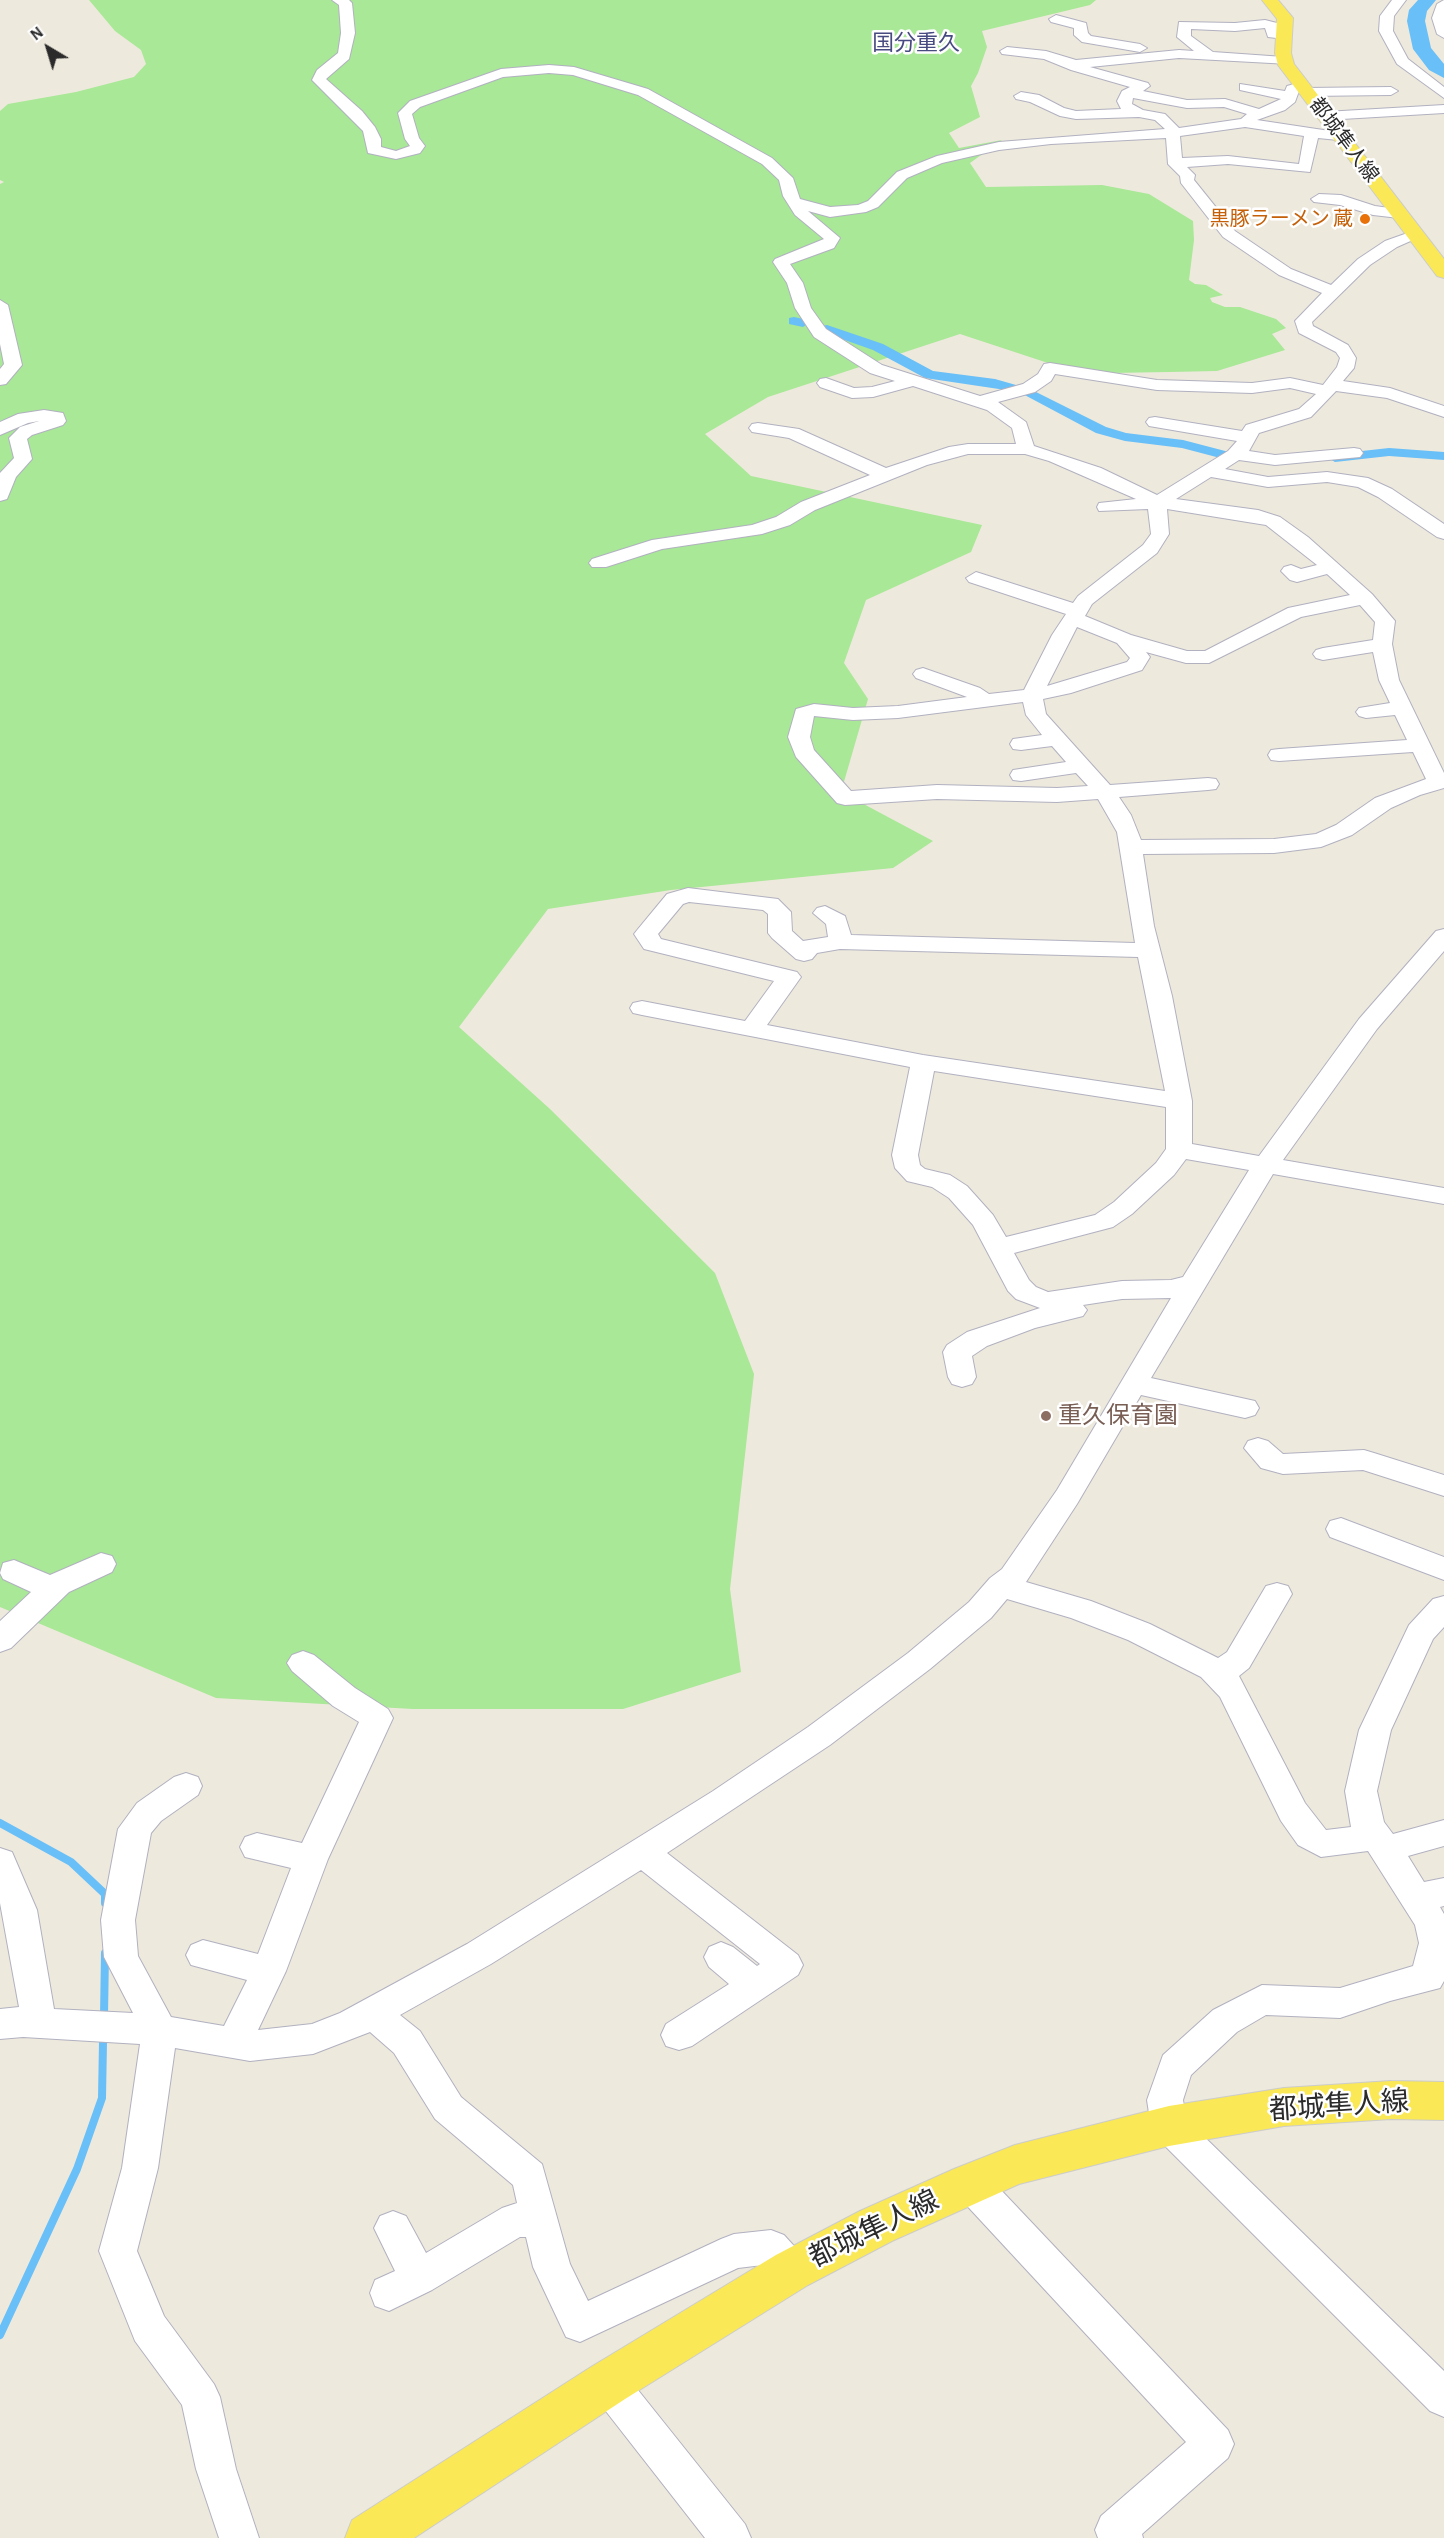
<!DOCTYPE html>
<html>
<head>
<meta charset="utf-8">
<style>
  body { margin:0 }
  #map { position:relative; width:1444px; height:2538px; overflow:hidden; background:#eee9dd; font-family:"Alegreya Sans",sans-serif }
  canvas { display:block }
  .north { position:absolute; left:18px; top:18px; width:60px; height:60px; -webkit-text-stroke:4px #fff; paint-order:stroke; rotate:322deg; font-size:16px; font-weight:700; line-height:24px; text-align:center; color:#2b2b2b }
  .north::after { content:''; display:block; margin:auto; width:21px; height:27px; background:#2b2b2b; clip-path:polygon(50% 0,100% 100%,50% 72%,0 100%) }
</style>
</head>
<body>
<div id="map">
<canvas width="1444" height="2538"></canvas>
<div class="north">N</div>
</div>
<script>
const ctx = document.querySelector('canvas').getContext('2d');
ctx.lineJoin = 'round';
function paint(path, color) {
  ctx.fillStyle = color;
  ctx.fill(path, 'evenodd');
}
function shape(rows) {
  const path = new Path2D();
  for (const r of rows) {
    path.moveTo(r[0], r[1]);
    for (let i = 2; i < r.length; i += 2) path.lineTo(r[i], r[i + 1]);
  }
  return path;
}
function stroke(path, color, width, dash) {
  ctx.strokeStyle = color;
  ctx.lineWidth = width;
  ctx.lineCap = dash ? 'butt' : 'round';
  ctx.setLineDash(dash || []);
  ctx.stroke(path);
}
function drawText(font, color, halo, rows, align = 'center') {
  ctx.font = font + ' "Alegreya Sans","Noto Sans JP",sans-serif';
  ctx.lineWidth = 5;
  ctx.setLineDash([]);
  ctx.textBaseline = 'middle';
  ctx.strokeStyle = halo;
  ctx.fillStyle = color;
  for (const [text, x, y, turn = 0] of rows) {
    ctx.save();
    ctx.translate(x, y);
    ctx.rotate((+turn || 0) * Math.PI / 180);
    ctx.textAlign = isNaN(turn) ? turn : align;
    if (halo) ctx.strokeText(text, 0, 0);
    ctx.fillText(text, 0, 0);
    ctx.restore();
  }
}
paint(shape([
  [89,0,1096,0,1090,5,982,31,987,47,978,73,971,86,980,117,949,133,959,148,1002,140,970,163,986,187,1102,185,1149,194,1193,221,1194,240,1189,280,1195,284,1206,285,1223,295,1210,298,1212,302,1225,307,1240,307,1276,319,1286,328,1272,334,1285,350,1217,371,1169,372,1109,373,1048,363,960,334,768,397,705,434,751,476,982,525,971,552,866,600,844,663,868,699,841,792,933,841,893,868,671,890,548,909,459,1027,550,1109,715,1273,754,1374,730,1589,741,1672,623,1709,413,1709,216,1698,0,1607,0,184,4,182,0,180,0,111,8,104,76,92,134,77,146,64,141,50,115,31]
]), '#a8e896');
stroke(shape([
  [0,1823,71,1862,105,1894,105,1903],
  [104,2016,105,1953],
  [0,2335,77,2169,102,2098,103,2042]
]), '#69bff7', 8);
paint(shape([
  [794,317,808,320,809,323,803,327,789,324,789,318,794,317],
  [827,325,883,344,933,371,995,379,1030,389,1106,427,1126,433,1183,440,1229,452,1231,455,1224,459,1182,448,1125,441,1096,433,1019,392,925,378,873,350,822,332,822,326,827,325],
  [1389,448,1444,452,1444,460,1389,456,1335,462,1328,458,1335,454,1389,448]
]), '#69bff7');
paint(shape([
  [1418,0,1436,0,1427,11,1425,21,1431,48,1444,64,1444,78,1429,70,1413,49,1407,21,1409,10,1418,0]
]), '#69bff7');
const minor = shape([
  [332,0,349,0,352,3,355,33,349,59,326,79,362,111,375,127,381,139,381,147,396,151,410,146,405,139,398,113,410,101,501,69,549,65,574,67,648,89,772,158,793,178,800,199,830,207,858,205,868,201,897,172,937,156,999,142,1165,129,1155,120,1139,117,1076,119,1060,116,1030,102,1016,99,1014,96,1021,92,1039,95,1064,108,1076,111,1121,109,1117,101,1122,91,1130,87,1071,70,1044,59,1002,54,1000,51,1007,47,1046,51,1076,60,1179,50,1194,51,1177,37,1179,22,1235,23,1265,20,1277,23,1279,30,1292,35,1285,39,1268,37,1265,28,1235,31,1191,29,1191,36,1213,52,1284,57,1291,61,1289,64,1179,58,1090,67,1148,83,1150,86,1143,91,1187,100,1225,99,1259,109,1281,99,1240,90,1240,84,1285,91,1287,86,1301,82,1306,83,1306,88,1391,87,1398,91,1391,95,1308,96,1303,95,1302,90,1299,91,1295,102,1285,110,1257,120,1343,133,1345,136,1338,140,1318,138,1310,172,1228,164,1187,167,1195,175,1194,180,1235,231,1291,269,1331,285,1358,259,1385,241,1416,230,1424,235,1397,247,1370,265,1312,322,1313,326,1348,345,1356,358,1354,368,1343,381,1390,388,1444,406,1444,417,1387,398,1336,391,1311,417,1259,433,1249,451,1275,455,1354,448,1360,449,1363,453,1360,457,1275,465,1239,460,1225,469,1268,477,1327,472,1368,478,1392,489,1444,524,1444,539,1437,537,1378,497,1358,487,1327,482,1268,487,1211,477,1176,499,1258,510,1280,517,1308,537,1372,594,1395,621,1392,644,1399,680,1444,773,1444,788,1420,795,1391,808,1352,835,1321,847,1274,853,1143,854,1154,926,1172,996,1192,1101,1192,1144,1259,1156,1359,1019,1436,931,1444,929,1444,951,1377,1029,1283,1160,1444,1188,1444,1204,1273,1174,1151,1378,1255,1401,1259,1408,1255,1415,1245,1418,1141,1395,1077,1504,1026,1582,1091,1601,1150,1624,1218,1658,1227,1652,1266,1586,1277,1583,1288,1586,1292,1594,1249,1668,1239,1676,1305,1803,1326,1830,1351,1827,1345,1791,1359,1730,1409,1625,1433,1599,1444,1596,1444,1627,1433,1639,1391,1730,1377,1791,1384,1822,1393,1834,1444,1820,1444,1846,1408,1856,1424,1882,1444,1878,1444,1906,1440,1907,1444,1914,1444,1981,1440,1988,1390,2001,1340,2018,1266,2015,1237,2032,1191,2075,1183,2100,1186,2119,1444,2371,1444,2417,1430,2411,1156,2137,1151,2126,1147,2100,1163,2055,1213,2010,1262,1985,1340,1988,1413,1966,1419,1943,1415,1925,1368,1851,1321,1857,1298,1845,1281,1821,1220,1697,1201,1677,1128,1640,1071,1618,1007,1599,991,1618,930,1669,830,1745,667,1853,798,1955,803,1965,798,1975,692,2046,679,2050,666,2046,661,2035,666,2024,729,1984,709,1967,704,1957,709,1947,721,1942,733,1947,757,1966,760,1964,641,1870,491,1964,400,2015,420,2031,461,2097,542,2164,570,2264,588,2301,721,2239,734,2234,771,2230,784,2235,805,2258,811,2270,805,2282,792,2288,779,2282,763,2265,738,2268,580,2342,566,2337,533,2267,526,2237,520,2237,432,2290,389,2311,375,2306,370,2293,375,2280,395,2271,374,2228,380,2216,393,2211,406,2216,426,2253,502,2208,517,2203,513,2185,435,2119,394,2053,370,2032,313,2054,250,2061,175,2048,158,2168,137,2251,164,2316,214,2384,220,2397,236,2469,259,2538,219,2538,196,2469,182,2405,135,2341,99,2251,122,2168,140,2044,23,2037,0,2039,0,2009,19,2007,0,1903,0,1848,12,1852,37,1910,54,2009,133,2013,104,1957,101,1920,118,1829,137,1803,174,1777,186,1773,198,1777,202,1786,198,1795,161,1821,151,1833,135,1920,138,1956,171,2017,224,2026,247,1980,191,1965,186,1955,191,1945,203,1940,258,1954,291,1868,245,1857,240,1847,245,1837,257,1833,302,1843,359,1722,333,1706,292,1671,287,1663,292,1655,303,1651,314,1655,355,1688,388,1709,393,1718,328,1859,286,1971,258,2030,312,2024,340,2013,467,1944,713,1791,808,1727,908,1653,969,1602,990,1578,1002,1569,1057,1490,1171,1298,1122,1299,1083,1305,1087,1310,1083,1316,1035,1328,987,1346,972,1356,976,1377,972,1384,962,1387,952,1384,948,1377,943,1352,947,1345,967,1332,1040,1308,1016,1299,1008,1291,973,1225,949,1198,932,1187,907,1181,895,1168,892,1155,910,1067,642,1015,633,1013,630,1008,633,1003,642,1001,745,1021,774,981,644,949,634,934,638,929,667,894,688,888,778,899,791,912,792,931,803,941,828,937,826,924,813,913,817,908,825,906,845,916,851,935,1135,943,1117,832,1098,799,1057,802,937,799,845,805,837,803,796,757,788,737,796,709,814,704,853,708,898,706,967,697,916,678,913,674,916,670,923,668,980,688,989,694,1024,690,1052,635,1066,614,969,582,966,578,976,572,1073,603,1078,596,1143,545,1151,534,1148,509,1099,511,1097,507,1099,503,1136,499,1049,461,1025,454,968,454,927,465,815,510,790,525,762,534,662,549,606,567,592,567,589,563,592,559,652,540,752,525,776,517,801,502,870,475,789,438,752,432,749,428,752,424,758,423,799,429,886,468,949,447,968,444,1016,444,1012,428,987,410,913,386,873,397,852,398,820,387,817,383,820,379,826,378,854,388,872,387,895,381,870,373,814,337,795,308,787,283,773,262,775,259,824,239,795,215,783,196,779,180,762,164,638,95,573,75,549,73,503,77,420,107,412,114,419,138,425,146,420,153,396,159,368,153,363,131,312,80,317,70,338,53,341,33,339,5,332,0],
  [1133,98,1187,108,1224,107,1247,114,1241,119,1179,128,1165,114,1143,110,1132,104,1133,98],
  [1245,127,1304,136,1299,164,1228,156,1182,158,1180,136,1245,127],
  [1166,138,1168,164,1180,176,1181,183,1223,237,1279,275,1322,293,1295,321,1299,333,1336,352,1340,358,1337,367,1323,385,1290,378,1252,383,1157,380,1050,363,1044,364,1038,374,1023,384,980,396,882,365,826,329,811,308,803,283,790,264,834,248,840,238,808,211,830,217,866,212,878,207,907,178,942,163,999,150,1051,144,1166,138],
  [1055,374,1157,390,1252,393,1290,388,1316,394,1299,409,1246,425,1242,431,1155,417,1149,418,1146,422,1149,426,1237,441,1228,451,1157,495,1101,468,1034,446,1026,422,998,402,1035,392,1051,381,1055,374],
  [1167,509,1266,525,1317,565,1301,569,1291,565,1284,567,1281,571,1290,580,1297,582,1327,574,1350,595,1288,608,1205,651,1187,651,1131,635,1085,616,1092,604,1157,553,1169,534,1167,509],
  [1360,605,1375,622,1373,640,1323,648,1316,650,1313,654,1316,658,1323,660,1373,652,1379,680,1390,703,1359,708,1356,712,1359,716,1366,718,1395,715,1407,740,1279,749,1271,750,1268,755,1271,760,1279,761,1413,752,1426,779,1375,798,1336,825,1316,834,1274,839,1141,840,1131,815,1119,797,1208,790,1216,789,1219,784,1216,779,1208,778,1110,785,1046,714,1043,699,1071,693,1142,670,1150,657,1146,652,1186,663,1209,663,1301,617,1360,605],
  [1077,627,1117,643,1130,658,1127,662,1047,686,1077,627],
  [1023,702,1026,715,1042,735,1013,739,1010,744,1013,749,1021,750,1052,746,1066,762,1013,770,1010,775,1013,780,1021,781,1076,773,1088,786,1057,788,937,785,851,791,814,750,810,737,814,716,853,720,898,718,1023,702],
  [689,902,763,910,768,914,768,933,772,938,796,959,804,961,812,959,817,953,840,949,1138,957,1165,1091,923,1055,767,1025,801,977,797,972,661,939,658,934,683,904,689,902],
  [934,1071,1166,1107,1166,1149,1156,1163,1114,1202,1095,1215,1006,1237,993,1215,967,1186,950,1175,925,1169,920,1165,918,1155,934,1071],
  [1186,1159,1249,1170,1183,1277,1171,1280,1122,1281,1048,1292,1036,1287,1029,1280,1014,1253,1113,1227,1132,1214,1174,1175,1186,1159],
  [1392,0,1406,0,1394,16,1393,31,1408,59,1444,87,1444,98,1397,64,1379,31,1380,16,1392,0],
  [1444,0,1444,38,1437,34,1432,18,1437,4,1444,0],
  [1056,15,1086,23,1088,33,1091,36,1140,44,1147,48,1140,52,1082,42,1074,35,1074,28,1051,22,1049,19,1056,15],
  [1444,105,1444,113,1325,120,1318,116,1325,112,1444,105],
  [1319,194,1341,195,1375,206,1404,210,1407,213,1399,218,1373,215,1340,205,1314,202,1311,199,1319,194],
  [0,300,8,305,22,365,6,384,0,385,0,369,4,364,0,344,0,300],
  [44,410,63,413,66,421,63,425,32,435,27,439,32,459,16,477,7,499,0,501,0,473,14,458,9,438,20,427,39,421,28,423,0,435,0,422,18,414,44,410],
  [1258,1438,1268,1441,1283,1454,1364,1450,1374,1453,1444,1475,1444,1496,1363,1470,1283,1474,1261,1468,1244,1448,1248,1441,1258,1438],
  [1341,1518,1444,1557,1444,1580,1330,1537,1326,1529,1330,1521,1341,1518],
  [101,1553,112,1556,116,1564,112,1572,69,1592,11,1648,0,1652,0,1621,31,1592,3,1579,0,1573,3,1563,14,1560,50,1575,101,1553],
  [970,2166,983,2171,1228,2430,1234,2444,1228,2458,1142,2534,1143,2538,1098,2538,1095,2530,1101,2516,1186,2442,957,2195,951,2183,957,2171,970,2166],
  [608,2364,622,2370,745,2524,751,2538,705,2538,594,2396,588,2383,594,2370,608,2364]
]);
const major = shape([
  [1262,0,1278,0,1293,18,1291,53,1294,64,1444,259,1444,278,1437,276,1278,65,1275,53,1277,19,1262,0],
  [1391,2081,1444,2082,1444,2120,1391,2119,1284,2126,1169,2146,1019,2184,892,2241,808,2285,625,2399,414,2538,345,2538,352,2520,591,2367,776,2255,860,2211,954,2169,1015,2145,1169,2106,1284,2088,1391,2081]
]);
stroke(minor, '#b1b1c0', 2);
stroke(major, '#ccc', 2);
paint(minor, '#fff');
paint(major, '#fae856');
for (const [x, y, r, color] of [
  [1365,219,6,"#e8710a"],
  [1046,1416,6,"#8d6e63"]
]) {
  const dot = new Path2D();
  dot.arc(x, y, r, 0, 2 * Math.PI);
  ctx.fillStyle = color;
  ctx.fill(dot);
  stroke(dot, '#fff', 2);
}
drawText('20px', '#2b2b2b', '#fff', [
  ["都城隼人線",1344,140,53]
]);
drawText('20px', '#c56008', '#fff', [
  ["黒豚ラーメン 蔵",1353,219]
], 'right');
drawText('22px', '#484b80', '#fff', [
  ["国分重久",916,43]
]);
drawText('24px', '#785e54', '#fff', [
  ["重久保育園",1058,1416]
], 'left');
drawText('28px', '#2b2b2b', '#fff', [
  ["都城隼人線",1339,2106,-4],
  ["都城隼人線",874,2229,-26]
]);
</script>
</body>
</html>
